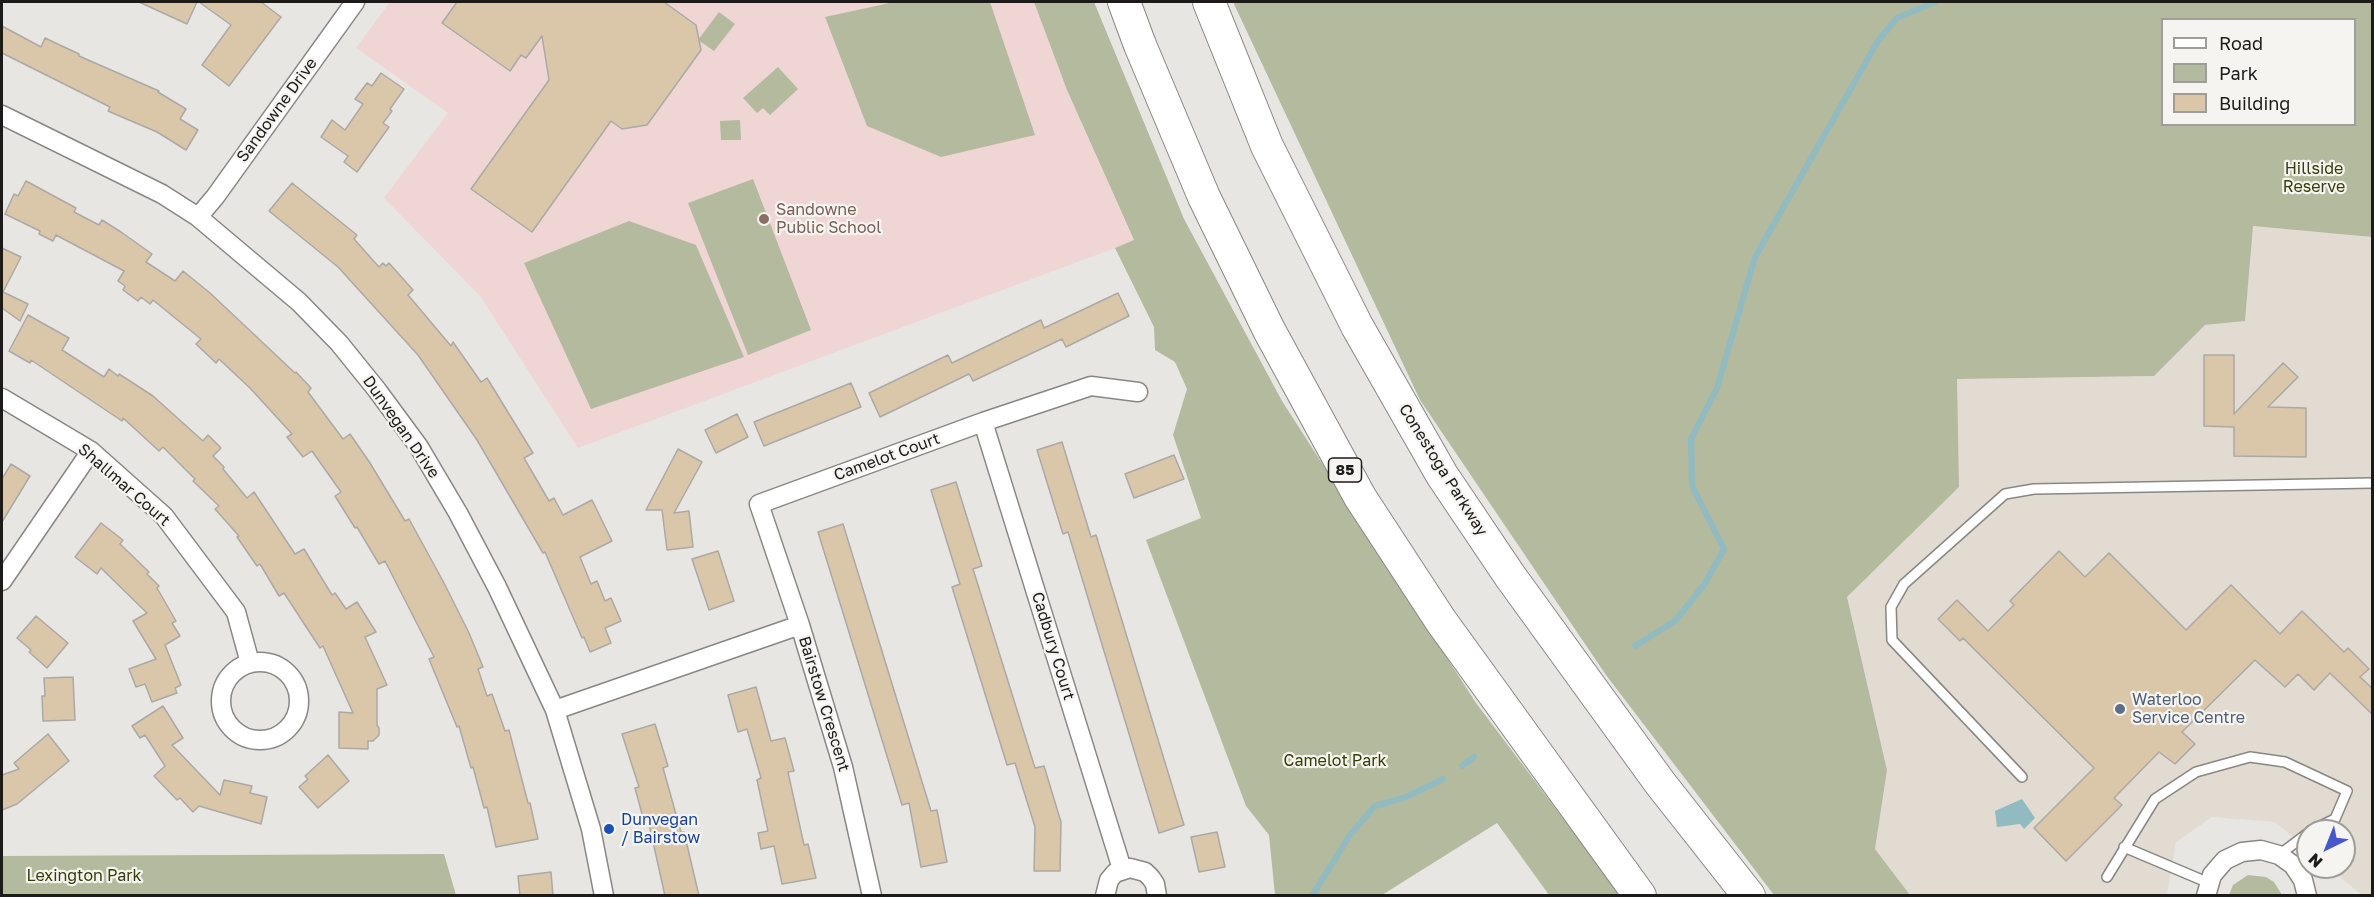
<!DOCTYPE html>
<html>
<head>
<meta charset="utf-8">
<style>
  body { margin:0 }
  #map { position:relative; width:2374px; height:897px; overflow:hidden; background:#e8e6e3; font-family:"Golos Text",sans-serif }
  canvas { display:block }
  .frame { position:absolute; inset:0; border:3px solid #1c1b1a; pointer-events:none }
  .legend { position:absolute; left:2161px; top:18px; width:195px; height:108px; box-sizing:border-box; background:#f5f4f0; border:2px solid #9e9d9a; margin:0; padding:8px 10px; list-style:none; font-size:18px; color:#1c1b1a }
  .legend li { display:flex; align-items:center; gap:12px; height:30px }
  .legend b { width:30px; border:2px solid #9e9d9a }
  .north { position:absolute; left:2296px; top:819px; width:60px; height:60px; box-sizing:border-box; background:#f5f4f0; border:2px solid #9e9d9a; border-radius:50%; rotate:223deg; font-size:16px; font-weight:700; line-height:24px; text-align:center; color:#1c1b1a }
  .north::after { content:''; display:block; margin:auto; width:21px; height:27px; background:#4758cd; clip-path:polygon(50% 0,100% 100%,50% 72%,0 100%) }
</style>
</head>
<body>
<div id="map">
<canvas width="2374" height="897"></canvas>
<div class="frame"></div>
<ul class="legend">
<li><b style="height:8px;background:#fff"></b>Road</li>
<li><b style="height:16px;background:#b3ba9d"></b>Park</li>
<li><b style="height:16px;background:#dac7a9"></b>Building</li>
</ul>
<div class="north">N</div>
</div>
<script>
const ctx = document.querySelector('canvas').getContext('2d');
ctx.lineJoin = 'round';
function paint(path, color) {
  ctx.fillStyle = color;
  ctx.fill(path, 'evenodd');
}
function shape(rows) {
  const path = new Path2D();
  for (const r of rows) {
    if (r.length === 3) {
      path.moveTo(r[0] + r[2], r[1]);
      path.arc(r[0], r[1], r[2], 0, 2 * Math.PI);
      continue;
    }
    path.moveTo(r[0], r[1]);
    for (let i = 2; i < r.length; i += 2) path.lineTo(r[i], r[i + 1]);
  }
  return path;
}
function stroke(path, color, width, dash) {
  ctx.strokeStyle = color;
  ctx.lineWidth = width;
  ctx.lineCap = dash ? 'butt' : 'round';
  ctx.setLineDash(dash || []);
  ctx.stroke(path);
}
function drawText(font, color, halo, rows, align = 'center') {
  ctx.font = font + ' "Golos Text",sans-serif';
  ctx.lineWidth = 4.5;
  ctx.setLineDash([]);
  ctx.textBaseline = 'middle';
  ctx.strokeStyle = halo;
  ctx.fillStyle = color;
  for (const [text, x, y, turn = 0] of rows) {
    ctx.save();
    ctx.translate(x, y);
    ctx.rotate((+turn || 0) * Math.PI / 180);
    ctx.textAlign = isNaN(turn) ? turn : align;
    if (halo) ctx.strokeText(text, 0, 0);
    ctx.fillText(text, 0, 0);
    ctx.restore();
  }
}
paint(shape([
  [2253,226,2372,237,2372,895,2362,895,2328,867,2344,867,2344,831,2308,831,2308,850,2275,822,2212,817,2176,842,2167,895,1910,895,1875,849,1887,770,1847,597,1959,487,1956,379,2154,376,2205,325,2245,321]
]), '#e1dbd1');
paint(shape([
  [390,2,1034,2,1067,90,1134,241,578,448,480,296,384,198,448,113,356,48]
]), '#f0d5d5');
paint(shape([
  [894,2,990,2,1035,135,941,157,867,126,825,17],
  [1034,2,1094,2,1184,219,1282,401,1476,703,1621,895,1549,895,1497,823,1382,895,1275,895,1269,835,1246,806,1146,540,1201,518,1173,435,1187,389,1175,362,1155,350,1154,327,1115,248,1134,240,1067,90],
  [1233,2,2372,2,2372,237,2253,226,2245,321,2205,325,2154,376,1957,379,1959,487,1847,597,1887,770,1875,849,1910,895,1774,895,1606,675,1420,400],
  [2162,20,2354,20,2354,124,2162,124],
  [719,12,735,24,714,51,698,40],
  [778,67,798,89,770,115,763,108,757,113,743,98],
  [740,120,741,140,721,140,720,121],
  [753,179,811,330,748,355,688,203],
  [629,221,696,245,744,357,591,409,524,263],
  [444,854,456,895,2,895,2,856],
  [2248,875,2266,877,2274,882,2282,895,2229,895,2233,885]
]), '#b3ba9d');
paint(shape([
  [2022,799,2035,818,2024,829,2020,824,1997,827,1995,811]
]), '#91bbc0');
stroke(shape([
  [1635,646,1675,621,1704,585,1724,549,1692,486,1691,439,1717,388,1755,257,1878,41,1897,18,1935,2],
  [1462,766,1474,757],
  [1312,896,1350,835,1375,806,1406,797,1443,779]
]), '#91bbc0', 6);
const building = shape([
  [139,2,197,2,187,24,139,2],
  [199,2,261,2,281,17,229,86,202,65,231,25,199,2],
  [457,2,664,2,696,25,701,50,647,125,622,129,611,121,532,232,471,189,549,80,542,36,526,58,521,55,510,71,442,23,457,2],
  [2,26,41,47,45,38,79,54,79,56,159,91,158,92,186,109,180,119,198,130,186,150,157,132,108,111,110,107,2,53,2,26],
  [381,73,404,89,390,109,392,111,383,123,389,127,357,172,344,162,348,156,321,137,332,120,345,130,363,104,355,99,367,83,372,86,381,73],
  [26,181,76,208,74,212,99,225,102,220,121,232,152,254,146,262,175,281,183,271,210,293,295,373,296,372,311,388,308,392,343,439,350,434,370,463,405,521,409,519,444,583,469,633,483,667,478,669,487,696,492,694,505,731,509,730,528,803,530,803,538,839,496,847,487,807,484,808,473,767,471,768,459,726,457,727,429,659,434,657,385,561,379,564,357,527,355,528,335,496,341,492,312,451,303,457,287,437,292,434,250,388,219,359,216,363,196,344,201,339,153,300,150,304,141,297,138,301,123,290,125,286,118,281,124,271,56,235,53,241,39,234,40,231,5,214,14,194,18,196,26,181],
  [292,183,357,235,354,239,379,267,383,263,386,266,389,263,413,290,408,295,451,346,453,342,481,382,487,378,533,453,524,458,549,501,554,498,563,515,592,500,612,541,580,557,591,584,597,581,605,601,611,598,621,621,605,628,611,643,590,652,584,637,582,638,545,552,543,553,477,440,418,355,338,267,269,211,292,183],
  [2,248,21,257,3,292,28,304,20,321,2,308,2,248],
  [1118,293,1129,316,1066,347,1062,339,973,381,969,374,880,417,869,393,948,355,952,363,1041,320,1044,328,1118,293],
  [28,315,69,338,62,350,104,377,109,369,118,376,119,374,153,396,203,441,208,435,221,448,213,456,224,467,223,469,247,498,254,492,295,554,304,549,332,595,335,593,346,609,357,602,376,632,365,637,387,685,377,689,377,725,379,728,379,735,373,741,368,741,368,749,339,748,339,712,353,713,323,646,320,648,284,593,279,596,260,564,257,566,237,537,239,536,215,509,219,506,193,481,195,479,163,447,159,451,123,418,122,421,31,360,30,363,9,351,28,315],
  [2204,355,2234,355,2234,414,2283,363,2298,377,2268,407,2306,408,2306,457,2234,456,2234,427,2204,426,2204,355],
  [851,383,861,407,764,446,754,422,851,383],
  [737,414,748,437,716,453,705,430,737,414],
  [1062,442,1091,537,1096,535,1184,825,1159,833,1068,532,1063,534,1037,450,1062,442],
  [678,449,702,462,674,513,689,511,693,547,667,550,662,510,646,510,678,449],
  [1174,455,1184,479,1134,498,1125,474,1174,455],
  [11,464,30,476,2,522,2,479,11,464],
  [956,482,982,566,973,569,1007,678,1035,768,1044,766,1061,822,1060,871,1034,871,1035,827,1015,763,1007,765,952,587,960,584,931,490,956,482],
  [101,523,123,540,120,544,149,572,147,574,159,586,157,588,176,621,172,623,180,636,165,645,181,685,175,688,177,693,152,702,145,684,136,687,129,669,156,659,133,621,147,613,101,568,97,574,75,557,101,523],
  [843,524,931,811,937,810,947,862,921,867,909,803,902,805,844,616,818,532,843,524],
  [718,551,734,601,709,610,692,559,718,551],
  [2059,551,2085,577,2109,553,2186,630,2231,585,2280,634,2302,611,2344,652,2348,648,2369,669,2360,677,2373,689,2373,715,2330,673,2314,690,2298,674,2285,687,2255,660,2182,732,2195,744,2175,764,2159,752,2114,798,2122,805,2066,861,2034,828,2094,768,1963,638,1960,641,1938,619,1957,600,1988,631,2014,605,2010,601,2059,551],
  [36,616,68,643,47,668,29,652,31,650,17,638,36,616],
  [73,677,75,720,43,721,42,696,45,696,44,678,73,677],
  [756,687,771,741,785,738,794,771,788,772,804,845,808,844,816,878,782,884,774,846,761,849,758,833,768,831,757,780,761,778,747,729,738,732,728,695,756,687],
  [163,706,183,738,172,745,220,795,224,780,252,786,250,793,267,797,261,824,199,806,193,812,180,798,177,800,154,776,165,766,145,735,140,738,132,726,163,706],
  [655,724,668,766,663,768,681,832,684,832,699,896,665,896,649,824,645,825,635,788,639,787,622,734,655,724],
  [48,734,69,761,17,804,2,810,2,775,19,769,14,763,48,734],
  [328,755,349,781,318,808,299,787,308,779,305,776,328,755],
  [1217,832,1225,867,1199,872,1191,837,1217,832],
  [551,872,553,896,520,896,518,876,551,872]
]);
paint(building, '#dac7a9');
stroke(building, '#aba9a6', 1.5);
const service = shape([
  [2022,777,1892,640,1891,607,1904,584,2005,494,2034,489,2372,483],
  [2124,847,2209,883],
  [2279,855,2308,833],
  [2107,877,2155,799,2196,772,2250,757,2285,762,2347,791,2335,819,2310,831]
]);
const minor = shape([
  [2,115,162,194,198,217,299,302,339,343,377,390,419,447,458,513,497,587,555,710,591,829,604,896],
  [198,217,215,197,355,2],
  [2,398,91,451,164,516,236,612,250,663],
  [983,422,1122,869],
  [2,581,91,451],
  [260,701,39],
  [555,710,800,625],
  [872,896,843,767,800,625,759,504,983,422,1091,386,1138,392],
  [1105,896,1109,880,1115,873,1130,868,1145,872,1151,878,1155,884,1157,896],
  [2206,896,2212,875,2225,860,2242,852,2261,850,2279,855,2293,865,2303,880,2307,896]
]);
const motorway = shape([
  [1124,2,1140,45,1204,197,1269,330,1360,497,1441,621,1640,896],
  [1209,2,1267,146,1357,326,1442,475,1510,576,1660,783,1749,896]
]);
stroke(service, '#888784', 12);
stroke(minor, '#888784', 21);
stroke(motorway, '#888784', 34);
stroke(service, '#fff', 9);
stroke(minor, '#fff', 18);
stroke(motorway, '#fff', 32);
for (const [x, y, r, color] of [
  [764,219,6,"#8d6e63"],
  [2120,709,6,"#5c6f8a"],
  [609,829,6,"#1a4fb4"]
]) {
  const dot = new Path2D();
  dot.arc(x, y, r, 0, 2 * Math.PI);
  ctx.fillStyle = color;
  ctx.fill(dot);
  stroke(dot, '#f5f4f0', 2);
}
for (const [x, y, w] of [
  [1345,470,33]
]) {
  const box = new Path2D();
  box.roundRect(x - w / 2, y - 12, w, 24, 4.5);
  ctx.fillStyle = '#f5f4f0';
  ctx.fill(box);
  stroke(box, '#1c1b1a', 1.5);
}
drawText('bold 15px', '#1c1b1a', null, [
  ["85",1345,470]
]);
drawText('16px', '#1c1b1a', '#f5f4f0', [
  ["Sandowne Drive",277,110,-54],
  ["Dunvegan Drive",401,427,55],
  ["Camelot Court",887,457,-20],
  ["Conestoga Parkway",1443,470,58],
  ["Shallmar Court",124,485,41],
  ["Cadbury Court",1053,646,73],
  ["Bairstow Crescent",824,704,73]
]);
drawText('16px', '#343e06', '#f5f4f0', [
  ["Hillside",2314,169],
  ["Reserve",2314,187],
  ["Camelot Park",1335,761],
  ["Lexington Park",84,876]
]);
drawText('16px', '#785e54', '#f5f4f0', [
  ["Sandowne",776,210],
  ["Public School",776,228]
], 'left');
drawText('16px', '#4e5e75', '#f5f4f0', [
  ["Waterloo",2132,700],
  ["Service Centre",2132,718]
], 'left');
drawText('16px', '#164399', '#f5f4f0', [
  ["Dunvegan",621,820],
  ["/ Bairstow",621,838]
], 'left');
</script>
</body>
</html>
